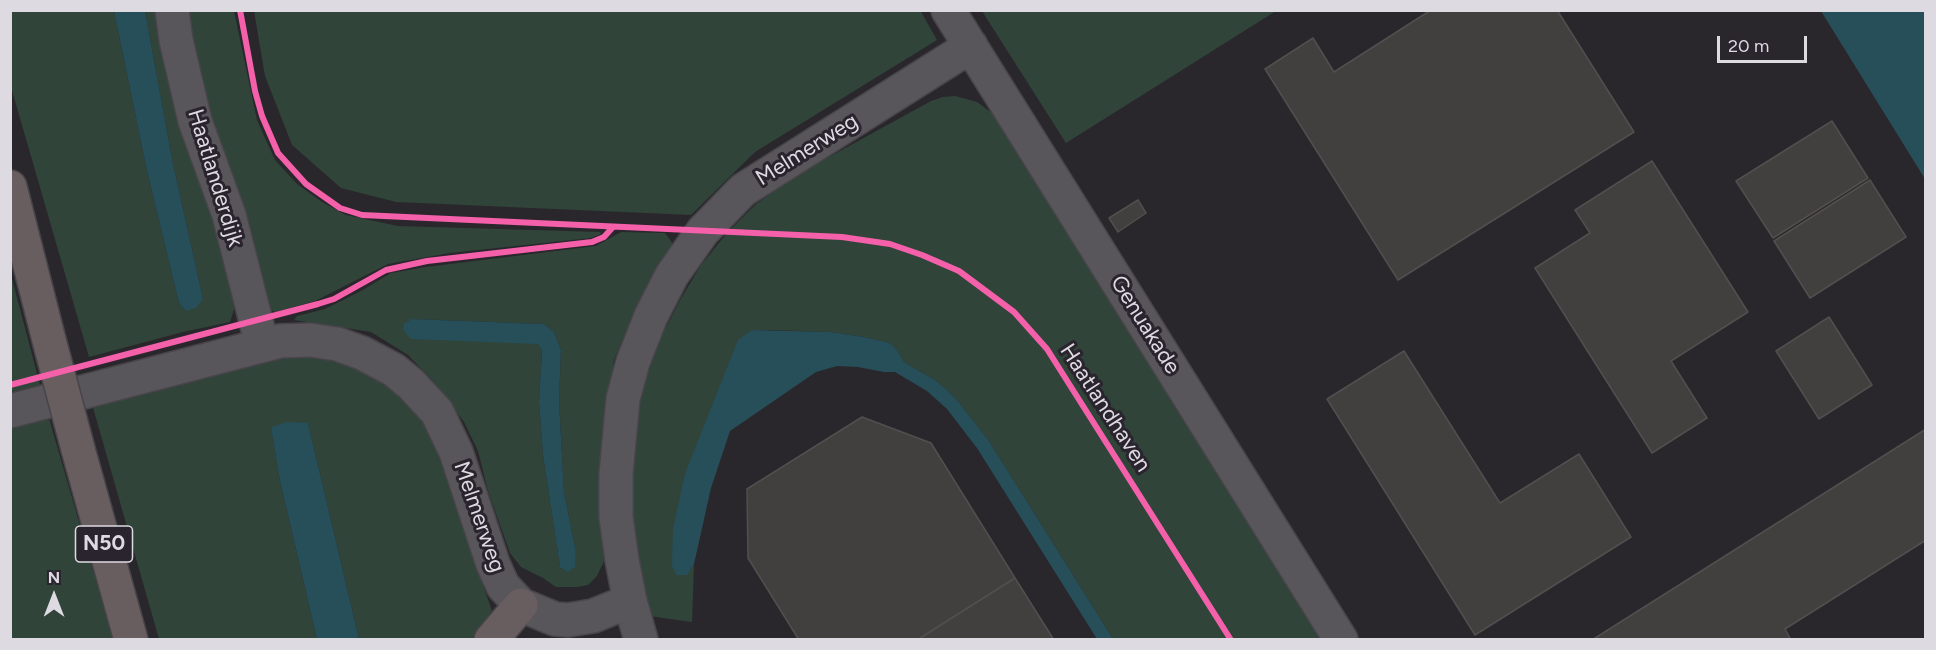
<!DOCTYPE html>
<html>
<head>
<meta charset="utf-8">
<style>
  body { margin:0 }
  #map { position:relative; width:1936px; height:650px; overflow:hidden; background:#2a272c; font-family:Figtree,sans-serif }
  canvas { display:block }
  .frame { position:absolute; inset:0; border:12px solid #dedae1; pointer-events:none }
  .north { position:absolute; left:24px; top:566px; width:60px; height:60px; -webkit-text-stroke:4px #2a242f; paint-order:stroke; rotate:0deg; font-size:16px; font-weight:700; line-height:24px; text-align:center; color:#dedae1 }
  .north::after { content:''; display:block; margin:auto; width:21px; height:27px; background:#dedae1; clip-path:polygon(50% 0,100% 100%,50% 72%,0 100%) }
  .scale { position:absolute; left:1717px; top:36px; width:90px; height:27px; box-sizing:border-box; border:3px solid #dedae1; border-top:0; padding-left:8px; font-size:18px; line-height:21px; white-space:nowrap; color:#dedae1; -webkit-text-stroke:4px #2a242f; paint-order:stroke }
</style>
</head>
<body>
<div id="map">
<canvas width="1936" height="650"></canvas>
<div class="frame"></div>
<div class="north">N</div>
<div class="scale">20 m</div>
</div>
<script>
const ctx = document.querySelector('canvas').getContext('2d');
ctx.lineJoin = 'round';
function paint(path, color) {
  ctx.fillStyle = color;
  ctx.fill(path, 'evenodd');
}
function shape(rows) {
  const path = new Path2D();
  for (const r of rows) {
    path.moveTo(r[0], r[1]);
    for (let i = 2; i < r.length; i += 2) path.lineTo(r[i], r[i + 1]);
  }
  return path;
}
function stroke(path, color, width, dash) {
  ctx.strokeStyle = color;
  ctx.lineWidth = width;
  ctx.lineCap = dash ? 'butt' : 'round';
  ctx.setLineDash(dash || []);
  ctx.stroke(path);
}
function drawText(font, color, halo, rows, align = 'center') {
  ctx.font = font + ' Figtree,sans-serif';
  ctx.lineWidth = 6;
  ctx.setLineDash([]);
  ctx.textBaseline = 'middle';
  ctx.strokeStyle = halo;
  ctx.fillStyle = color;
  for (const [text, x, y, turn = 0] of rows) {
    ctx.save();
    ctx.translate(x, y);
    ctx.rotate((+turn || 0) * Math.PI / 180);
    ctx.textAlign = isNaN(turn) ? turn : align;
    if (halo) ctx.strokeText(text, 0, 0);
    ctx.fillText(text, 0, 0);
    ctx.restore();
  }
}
paint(shape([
  [920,10,937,40,755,152,691,215,396,202,341,188,292,145,265,76,254,11],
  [11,11,114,11,147,171,179,303,186,311,203,299,173,164,145,11,166,11,236,303,230,322,183,332,89,357,11,87],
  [187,11,234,11,257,120,275,160,297,184,322,202,346,215,398,226,600,232,601,234,591,238,450,253,388,264,315,301,275,312,265,307,206,120],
  [982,11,1276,11,1066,143],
  [955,96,977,102,992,113,1324,639,1113,639,989,441,957,400,946,389,935,380,904,362,897,350,890,343,864,337,831,332,770,330,752,330,686,575,694,564,692,622,649,616,639,577,629,496,637,416,647,376,661,337,680,300,701,265,727,233,756,204,798,174,931,101,943,97],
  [621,232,665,233,673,244,668,259,637,307,614,360,604,431,600,520,604,561,597,576,588,585,577,587,556,587,543,578,521,567,510,553,488,491,478,451,464,422,432,380,408,355,371,332,294,320,297,316,325,309,361,291,391,273,426,267,596,246],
  [412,319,544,324,554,332,561,350,559,401,564,492,575,547,560,567,543,455,539,402,542,350,537,344],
  [10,271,40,385,11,392,10,392],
  [274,356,327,356,374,371,412,404,431,434,492,611,472,639,359,639,308,423,271,427,280,481,317,639,159,639,92,404],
  [48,415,113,639,11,640,11,425]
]), '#304439');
paint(shape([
  [114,11,145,11,173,164,203,299,196,308,186,311,179,303,147,171],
  [1821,11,1925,11,1925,179],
  [412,319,544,324,554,332,561,350,559,401,564,492,575,547,575,567,568,572,560,567,543,455,539,402,542,350,537,344,411,339,403,330,404,324],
  [752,330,831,332,864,337,890,343,897,350,904,362,935,380,946,389,957,400,989,441,1113,639,1097,639,977,448,947,409,927,391,895,372,884,372,858,367,837,366,816,372,730,431,711,488,694,564,687,575,677,575,672,566,673,529,685,474,738,340],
  [287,422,308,423,359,639,317,639,280,481,271,427]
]), '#274f5a');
const building = shape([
  [1431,10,1557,10,1634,132,1398,280,1265,69,1313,38,1334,72,1431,10],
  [1832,121,1868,178,1773,238,1736,181,1832,121],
  [1652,161,1748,312,1671,361,1707,418,1652,453,1535,268,1590,233,1575,210,1652,161],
  [1870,180,1906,237,1810,298,1774,241,1870,180],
  [1138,200,1146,213,1118,232,1109,218,1138,200],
  [1829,317,1872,385,1819,419,1776,351,1829,317],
  [1404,351,1500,503,1579,454,1631,537,1475,635,1327,399,1404,351],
  [862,417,931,443,1015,578,917,640,799,640,748,558,747,489,862,417],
  [1926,429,1926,540,1785,629,1791,640,1592,640,1926,429],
  [1015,578,1054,640,917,640,1015,578]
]);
paint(building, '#423f3f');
stroke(building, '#524f4f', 1.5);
const minor = shape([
  [172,10,176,40,195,121,229,215,262,345],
  [948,10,1341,640],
  [10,411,280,341,310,340,337,344,362,353,394,370,411,384,437,412,456,452,493,564,503,586,521,605,555,619,568,620,593,616,630,601],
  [641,640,630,601,622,560,616,517,616,474,623,399,633,362,651,316,672,275,703,231,743,190,971,46]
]);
const highway = shape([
  [10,187,49,340],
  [78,449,131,640],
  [491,640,521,605]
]);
stroke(minor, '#47444a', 36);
stroke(highway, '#47444a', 36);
stroke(minor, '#58565a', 33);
stroke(highway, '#685d5f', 33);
const highwayBridge = shape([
  [49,340,78,449]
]);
stroke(highwayBridge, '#47444a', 36, []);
stroke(highwayBridge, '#685d5f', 33);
stroke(shape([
  [240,10,255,91,262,116,278,153,306,184,340,208,362,215,842,237,890,244,922,255,959,271,1014,312,1047,349,1231,640],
  [10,385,318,304,334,299,386,270,427,261,592,242,604,237,613,227]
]), '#f560ab', 6);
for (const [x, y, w] of [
  [104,544,57]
]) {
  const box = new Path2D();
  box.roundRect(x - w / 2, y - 18, w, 36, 4.5);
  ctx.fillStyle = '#2a242f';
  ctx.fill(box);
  stroke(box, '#dedae1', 1.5);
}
drawText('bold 21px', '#dedae1', null, [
  ["N50",104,544]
]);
drawText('22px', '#dedae1', '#2a242f', [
  ["Melmerweg",807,150,-32],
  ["Haatlanderdijk",215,178,73],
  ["Genuakade",1145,325,58],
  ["Haatlandhaven",1105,408,57],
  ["Melmerweg",479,517,71]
]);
</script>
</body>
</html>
